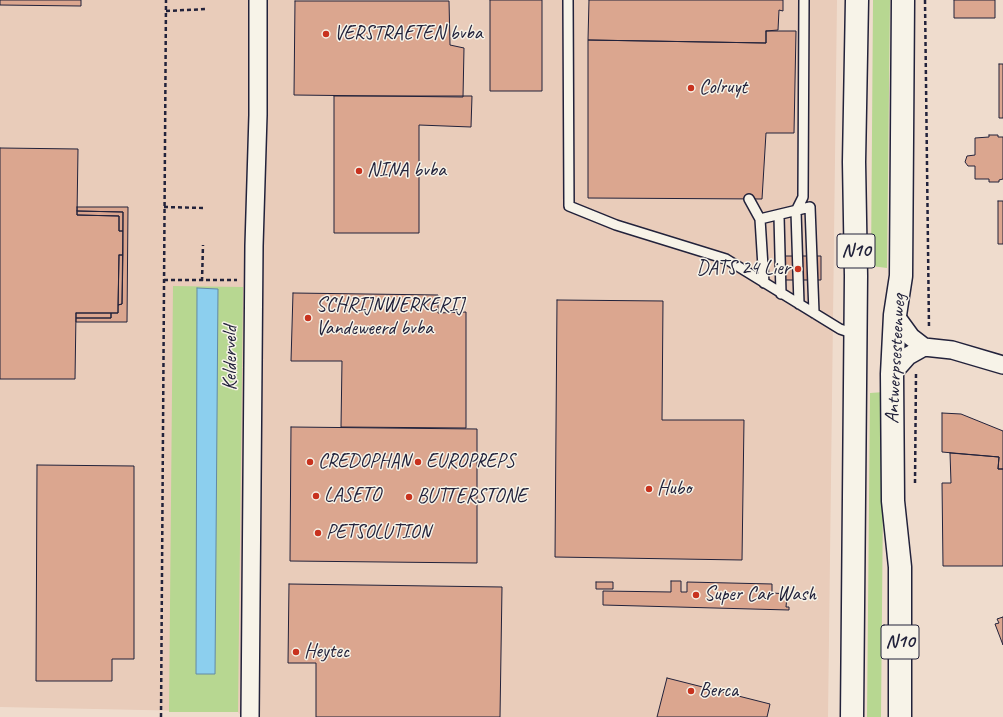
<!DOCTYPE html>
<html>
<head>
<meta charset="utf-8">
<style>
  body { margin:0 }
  canvas { display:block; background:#efdccd }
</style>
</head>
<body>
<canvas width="1003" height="717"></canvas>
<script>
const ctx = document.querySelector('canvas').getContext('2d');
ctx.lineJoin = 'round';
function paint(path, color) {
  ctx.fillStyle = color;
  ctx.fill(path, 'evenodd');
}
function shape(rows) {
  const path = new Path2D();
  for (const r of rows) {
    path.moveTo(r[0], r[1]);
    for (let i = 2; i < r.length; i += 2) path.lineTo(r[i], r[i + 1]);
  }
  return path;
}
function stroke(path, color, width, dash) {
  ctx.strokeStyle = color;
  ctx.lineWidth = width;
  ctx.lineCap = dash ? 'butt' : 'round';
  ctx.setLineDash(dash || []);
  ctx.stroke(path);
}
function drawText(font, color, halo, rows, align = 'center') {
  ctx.font = font + ' Caveat,sans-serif';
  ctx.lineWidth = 3;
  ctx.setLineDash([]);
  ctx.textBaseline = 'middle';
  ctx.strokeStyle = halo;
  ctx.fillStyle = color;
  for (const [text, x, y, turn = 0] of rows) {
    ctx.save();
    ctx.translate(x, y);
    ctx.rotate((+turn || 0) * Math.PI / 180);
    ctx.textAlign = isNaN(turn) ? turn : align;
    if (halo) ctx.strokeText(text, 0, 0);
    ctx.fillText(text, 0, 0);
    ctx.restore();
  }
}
paint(shape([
  [0,0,837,0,828,717,242,717,238,712,0,707]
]), '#e9ccba');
paint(shape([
  [873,0,890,0,887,268,871,266],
  [173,286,243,287,238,712,169,712],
  [884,392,881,717,867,717,870,393]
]), '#b7d791');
const water = shape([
  [197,288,218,289,215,674,196,674,197,288]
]);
paint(water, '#8ccfee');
stroke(water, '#628aa6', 1);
const building = shape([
  [0,0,81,0,81,6,0,5,0,0],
  [490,0,542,0,542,91,490,91,490,0],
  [589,0,783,0,783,11,779,10,778,30,766,31,766,43,588,40,589,0],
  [954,0,995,0,995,18,954,18,954,0],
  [295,1,449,1,450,45,464,48,463,97,294,95,295,1],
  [766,31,796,31,794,133,766,133,762,199,588,198,588,40,766,43,766,31],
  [999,64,1003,64,1003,118,999,118,999,64],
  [334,96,472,96,471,127,419,125,419,233,334,233,334,96],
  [989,135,998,135,998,137,1003,137,1003,179,999,180,999,182,989,182,989,179,975,179,975,166,968,166,965,162,967,156,975,155,975,138,989,137,989,135],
  [0,148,78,149,77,215,119,216,119,231,123,231,123,255,119,255,118,313,76,313,75,379,0,379,0,148],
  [998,201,1003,201,1003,244,998,244,998,201],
  [77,207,128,207,127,322,76,322,76,318,111,318,111,313,118,313,118,305,122,304,123,212,77,211,77,207],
  [77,211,123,212,123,231,119,231,119,216,77,215,77,211],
  [119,255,123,255,122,304,118,305,119,255],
  [776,256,821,256,821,280,776,280,776,256],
  [293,293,438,295,438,313,466,312,466,428,341,427,342,361,291,361,293,293],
  [557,300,663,301,662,420,744,420,742,560,555,557,557,300],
  [76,313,111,313,111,318,76,318,76,313],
  [942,413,961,414,1003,431,1003,469,998,469,999,457,942,452,942,413],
  [291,427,477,429,477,563,290,561,291,427],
  [950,453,999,457,998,469,1003,469,1003,566,943,566,942,483,951,483,950,453],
  [37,465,134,466,134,659,112,659,112,681,36,681,37,465],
  [671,581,681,581,681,592,687,592,687,582,772,584,772,593,789,594,790,596,787,596,786,607,789,607,789,610,603,605,603,591,671,592,671,581],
  [596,582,613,582,613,589,596,589,596,582],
  [289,584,502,587,500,717,316,717,316,663,288,663,289,584],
  [1003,617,1003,645,995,624,999,623,997,619,1003,617],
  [667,678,770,704,767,717,657,717,667,678]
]);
paint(building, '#dba68f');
stroke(building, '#22223b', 1);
const service = shape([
  [568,0,569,206,616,225,726,259,840,329,855,334],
  [749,199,760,219,764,283],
  [779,216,781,294],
  [760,219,810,207,814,313],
  [799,304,796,211,803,197,804,0]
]);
const minor = shape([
  [895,315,911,337,924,347],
  [892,374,908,356,924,347,952,350,1003,365],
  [250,717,254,246,258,115,258,0]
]);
const primary = shape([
  [852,717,856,276,854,162,857,0],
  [900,717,900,567,893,501,892,374,895,315,901,276,903,0]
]);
stroke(service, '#22223b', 12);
stroke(minor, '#22223b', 20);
stroke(primary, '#22223b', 25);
stroke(shape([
  [925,0,929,329],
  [166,11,207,9],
  [164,207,204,208],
  [164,280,237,280],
  [202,281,203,245],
  [915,483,916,374],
  [161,717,166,0]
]), '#22223b', 2.5, [4, 3]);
stroke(service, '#f7f3e8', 9);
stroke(minor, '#f7f3e8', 17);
stroke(primary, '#f7f3e8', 22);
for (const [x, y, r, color] of [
  [326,34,4,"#c8321e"],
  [691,88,4,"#c8321e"],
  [359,171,4,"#c8321e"],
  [798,269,4,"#c8321e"],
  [308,318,4,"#c8321e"],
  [310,462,4,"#c8321e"],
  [418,462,4,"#c8321e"],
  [649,489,4,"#c8321e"],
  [316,496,4,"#c8321e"],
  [409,497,4,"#c8321e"],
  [318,533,4,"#c8321e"],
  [696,595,4,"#c8321e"],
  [296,652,4,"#c8321e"],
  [691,691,4,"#c8321e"]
]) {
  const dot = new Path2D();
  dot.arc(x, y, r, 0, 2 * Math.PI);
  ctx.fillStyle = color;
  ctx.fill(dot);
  stroke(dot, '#f7f3e8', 1.5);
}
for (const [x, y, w] of [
  [856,251,38],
  [900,642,38]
]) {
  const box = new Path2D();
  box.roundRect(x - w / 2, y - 17, w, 34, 3);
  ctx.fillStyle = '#f7f3e8';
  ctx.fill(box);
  stroke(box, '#22223b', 1);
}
drawText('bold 19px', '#22223b', null, [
  ["N10",856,251],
  ["N10",900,642]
]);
drawText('20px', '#22223b', '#f7f3e8', [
  ["VERSTRAETEN bvba",334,34],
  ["Colruyt",699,88],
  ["NINA bvba",367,171],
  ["DATS 24 Lier",790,269,"right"],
  ["SCHRIJNWERKERIJ",316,306],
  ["Vandeweerd bvba",316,329],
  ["CREDOPHAN",318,462],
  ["EUROPREPS",426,462],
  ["Hubo",657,489],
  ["LASETO",324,496],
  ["BUTTERSTONE",417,497],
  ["PETSOLUTION",326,533],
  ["Super Car Wash",704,595],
  ["Heytec",304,652],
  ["Berca",699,691]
], 'left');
drawText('20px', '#22223b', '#f7f3e8', [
  ["Kelderveld",231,358,-90],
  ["Antwerpsesteenweg",896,359,-87]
]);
</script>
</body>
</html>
